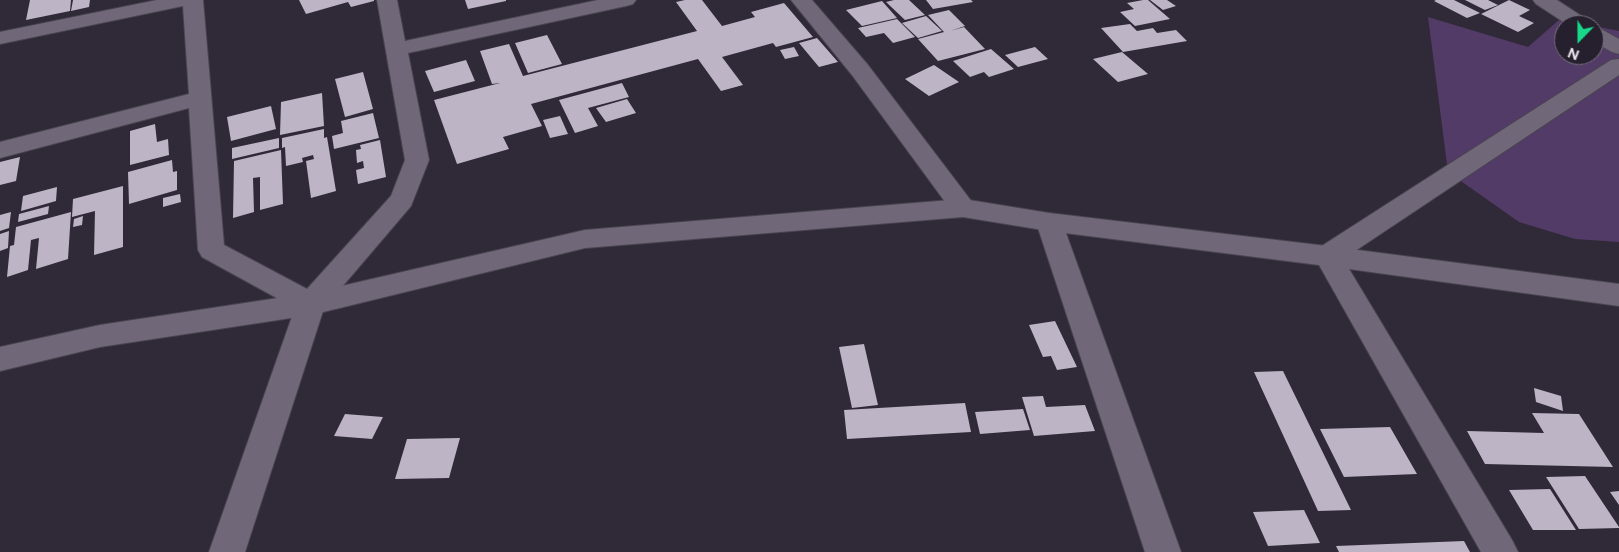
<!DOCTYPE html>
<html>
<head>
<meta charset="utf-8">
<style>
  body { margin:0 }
  #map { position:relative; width:1619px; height:552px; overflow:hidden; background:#302937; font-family:Figtree,sans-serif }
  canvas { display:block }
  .north { position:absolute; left:1554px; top:15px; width:50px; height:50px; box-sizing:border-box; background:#261f2d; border:1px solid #746f7b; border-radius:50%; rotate:202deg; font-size:14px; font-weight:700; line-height:20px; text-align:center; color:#eae6ef }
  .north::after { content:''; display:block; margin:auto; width:18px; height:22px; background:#17d989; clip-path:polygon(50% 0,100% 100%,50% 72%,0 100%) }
</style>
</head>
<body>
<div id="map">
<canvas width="1619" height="552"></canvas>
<div class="north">N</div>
</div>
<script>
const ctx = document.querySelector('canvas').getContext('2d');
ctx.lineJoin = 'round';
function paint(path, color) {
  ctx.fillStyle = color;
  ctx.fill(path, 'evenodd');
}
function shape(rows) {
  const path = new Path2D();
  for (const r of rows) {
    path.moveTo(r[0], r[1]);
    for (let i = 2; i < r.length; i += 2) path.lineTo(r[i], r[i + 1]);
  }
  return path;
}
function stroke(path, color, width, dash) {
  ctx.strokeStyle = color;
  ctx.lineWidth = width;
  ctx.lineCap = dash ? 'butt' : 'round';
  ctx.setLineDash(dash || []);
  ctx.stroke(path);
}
paint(shape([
  [1428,17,1528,47,1560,19,1591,25,1564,25,1564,55,1594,55,1594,26,1619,31,1619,242,1575,239,1519,222,1448,172]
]), '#523b67');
paint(shape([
  [30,0,71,0,70,11,26,20],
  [73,0,90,0,89,7,71,11],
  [299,0,374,0,374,1,351,7,348,2,306,14],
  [465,0,506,0,506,1,468,9],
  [685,0,702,0,722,26,755,17,751,12,784,3,813,37,776,47,773,43,722,57,743,85,721,91,698,59,531,104,542,126,503,137,509,149,457,164,434,100,500,83,492,84,480,51,509,44,523,76,697,31,676,2],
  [894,0,909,0,925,15,905,20,886,2],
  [926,0,971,0,973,2,933,9],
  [1143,0,1148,0,1170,19,1135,26,1120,12,1134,9,1127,3],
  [1150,0,1167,0,1176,6,1163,10],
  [1436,0,1454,0,1480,13,1467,18,1434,1],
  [1465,0,1488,0,1498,5,1485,10],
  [1509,0,1530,10,1519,16,1534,23,1518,32,1481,14],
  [882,1,897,18,862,26,846,10],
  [949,10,965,26,950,31,964,27,985,49,938,61,918,39,944,32,928,15],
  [926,16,942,31,918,38,902,23],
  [897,19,915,37,893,43,884,33,866,37,858,28],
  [1130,24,1137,31,1153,28,1157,33,1176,30,1187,41,1123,52,1101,28],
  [547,35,562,64,528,73,515,43],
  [817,38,838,62,819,67,799,43],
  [794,47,799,56,785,59,780,50],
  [1035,47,1048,59,1018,67,1005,55],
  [991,49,1014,69,989,77,984,72,970,77,953,61],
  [1122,52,1148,74,1118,82,1093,59],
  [466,60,475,81,434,92,425,71],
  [934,65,959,82,929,96,905,79],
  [363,72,373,109,345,117,335,79],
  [622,83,629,97,588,108,598,126,575,133,559,100],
  [322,93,324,126,280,135,281,102],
  [627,99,636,113,606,122,596,108],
  [271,106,276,129,231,141,227,117],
  [373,113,379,138,334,149,332,136,343,133,341,121],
  [560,116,568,134,550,138,543,120],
  [155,124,157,142,168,139,169,155,130,165,130,131],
  [324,129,324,138,327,137,336,191,311,198,306,161,314,159,313,155,302,158,303,162,286,166,285,147,282,148,282,138],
  [279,138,279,148,232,159,232,148],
  [380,140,386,177,358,184,356,170,364,168,363,161,357,163,356,150,361,149,360,145],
  [281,150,283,204,260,210,260,177,253,178,254,212,233,218,234,161],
  [20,157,16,181,0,185,0,162],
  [172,160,173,172,177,171,177,190,129,204,128,172],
  [123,186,123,247,94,255,95,211,72,217,73,199],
  [57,187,56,201,21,211,23,196],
  [180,194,181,202,163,207,163,198],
  [49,206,48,214,18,222,19,214],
  [11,212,9,228,0,231,0,215],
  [71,212,68,259,36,269,39,238,31,240,28,270,7,277,10,246,14,245,16,227],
  [83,216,82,225,73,227,74,219],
  [9,231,8,248,0,251,0,234],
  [1055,321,1077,367,1057,370,1051,356,1043,357,1029,325],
  [864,344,878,405,852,408,839,347],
  [1283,371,1351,510,1318,511,1254,372],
  [1534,388,1561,396,1563,411,1536,402],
  [1043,396,1046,407,1085,405,1095,431,1034,436,1022,397],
  [965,403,971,432,847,439,844,410],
  [1023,409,1030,430,980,434,975,412],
  [1532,413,1579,414,1613,467,1485,464,1467,431,1544,433],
  [345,414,383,417,372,439,334,436],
  [1390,427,1417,474,1344,477,1320,429],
  [460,438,449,478,395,479,407,439],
  [1585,476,1619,527,1619,528,1579,529,1546,477],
  [1550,489,1576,530,1533,530,1509,490],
  [1619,491,1619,505,1610,492],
  [1304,510,1320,543,1268,546,1253,512],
  [1464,541,1470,552,1339,552,1336,546]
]), '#bdb4c6');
const minor = shape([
  [157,0,203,0,224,245,307,289,391,196,405,160,377,0,397,0,405,41,598,0,636,0,633,4,626,6,408,53,429,160,411,206,324,308,245,552,209,552,295,308,202,257,198,250,189,108,0,158,0,142,189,94,183,6,0,44,0,32,157,0],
  [791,0,812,0,868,65,972,202,976,208,972,214,963,217,954,214,852,75,791,0],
  [1533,0,1557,0,1589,21,1592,25,1568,25,1536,4,1533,0],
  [1594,27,1601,29,1619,39,1619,54,1612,52,1594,42,1594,27],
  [1619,59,1619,75,1343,259,1512,540,1518,552,1481,552,1314,256,1317,249,1611,60,1619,59],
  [1049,213,1058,216,1062,222,1181,552,1145,552,1036,222,1040,216,1049,213]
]);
const secondary = shape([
  [963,199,1049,213,1327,246,1619,284,1619,306,1327,266,1049,231,963,217,585,248,311,315,100,347,0,371,0,347,100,325,311,293,585,230,963,199]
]);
stroke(minor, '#4a4450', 2);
stroke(secondary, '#4a4450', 2);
paint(minor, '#706878');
paint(secondary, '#706878');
</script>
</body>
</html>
